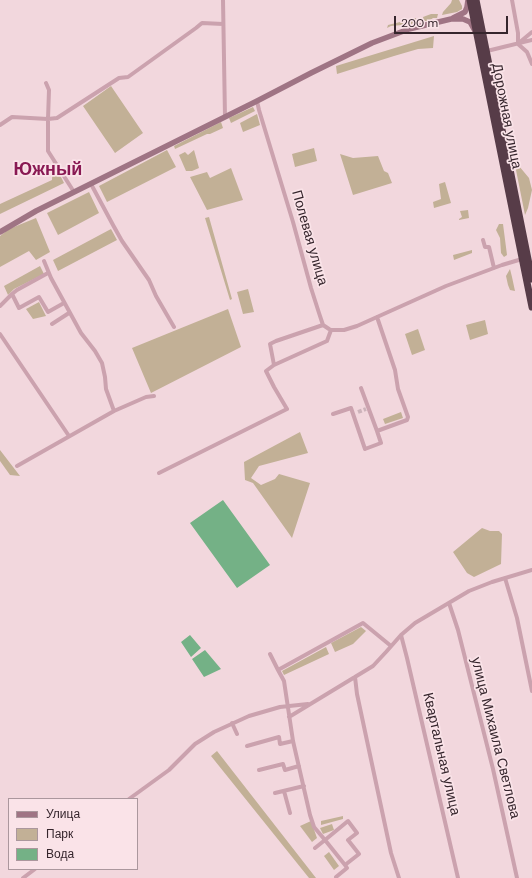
<!DOCTYPE html>
<html>
<head>
<meta charset="utf-8">
<style>
  body { margin:0 }
  #map { position:relative; width:532px; height:878px; overflow:hidden; background:#f2d7dd; font-family:"DM Sans",sans-serif }
  canvas { display:block }
  .legend { position:absolute; left:8px; top:798px; width:130px; height:72px; box-sizing:border-box; background:#fae3e8; border:1px solid #ab979d; margin:0; padding:5px 7px; list-style:none; font-size:12px; color:#35252c }
  .legend li { display:flex; align-items:center; gap:8px; height:20px }
  .legend b { width:20px; border:1px solid #ab979d }
  .scale { position:absolute; left:394px; top:16px; width:114px; height:18px; box-sizing:border-box; border:2px solid #35252c; border-top:0; padding-left:5px; font-size:12px; line-height:14px; white-space:nowrap; color:#35252c; -webkit-text-stroke:3px #fae3e8; paint-order:stroke }
</style>
</head>
<body>
<div id="map">
<canvas width="532" height="878"></canvas>
<ul class="legend">
<li><b style="height:5px;background:#9f7484"></b>Улица</li>
<li><b style="height:11px;background:#c2b096"></b>Парк</li>
<li><b style="height:11px;background:#74b186"></b>Вода</li>
</ul>
<div class="scale">200 m</div>
</div>
<script>
const ctx = document.querySelector('canvas').getContext('2d');
ctx.lineJoin = 'round';
function paint(path, color) {
  ctx.fillStyle = color;
  ctx.fill(path, 'evenodd');
}
function shape(rows) {
  const path = new Path2D();
  for (const r of rows) {
    path.moveTo(r[0], r[1]);
    for (let i = 2; i < r.length; i += 2) path.lineTo(r[i], r[i + 1]);
  }
  return path;
}
function stroke(path, color, width, dash) {
  ctx.strokeStyle = color;
  ctx.lineWidth = width;
  ctx.lineCap = dash ? 'butt' : 'round';
  ctx.setLineDash(dash || []);
  ctx.stroke(path);
}
function drawText(font, color, halo, rows, align = 'center') {
  ctx.font = font + ' "DM Sans",sans-serif';
  ctx.lineWidth = 3.5;
  ctx.setLineDash([]);
  ctx.textBaseline = 'middle';
  ctx.strokeStyle = halo;
  ctx.fillStyle = color;
  for (const [text, x, y, turn = 0] of rows) {
    ctx.save();
    ctx.translate(x, y);
    ctx.rotate((+turn || 0) * Math.PI / 180);
    ctx.textAlign = isNaN(turn) ? turn : align;
    if (halo) ctx.strokeText(text, 0, 0);
    ctx.fillText(text, 0, 0);
    ctx.restore();
  }
}
paint(shape([
  [452,0,459,0,462,6,462,9,457,12,442,15,443,12,451,3],
  [431,14,438,14,437,18,433,18,429,21,424,21,423,17],
  [416,18,416,21,410,25,406,26,402,25,391,26,387,28,388,25],
  [434,36,433,48,418,49,394,56,337,74,336,66],
  [111,86,143,133,115,153,83,106],
  [253,107,255,111,231,123,229,118],
  [257,114,260,125,243,132,240,123],
  [221,122,223,128,210,134,207,134,175,149,174,146],
  [314,148,317,161,295,167,292,154],
  [167,150,176,167,107,202,99,186],
  [194,150,199,168,192,171,186,171,179,155,185,152,188,155],
  [340,154,353,158,378,156,384,171,388,173,392,183,353,195],
  [514,160,529,178,532,190,528,208,525,215],
  [53,161,64,183,0,214,0,204,52,180],
  [231,168,243,200,207,210,190,177,207,172,210,178],
  [445,182,451,203,434,208,433,202,441,199,439,184],
  [89,192,99,213,58,235,47,213],
  [468,210,469,218,459,220,459,219,462,217,460,211],
  [209,217,232,299,230,300,205,218],
  [36,218,50,252,36,260,29,251,0,267,0,236,9,229],
  [499,224,503,224,507,255,504,257,501,253,500,238,496,230],
  [111,229,117,240,58,271,53,260],
  [472,250,472,253,454,260,453,255],
  [40,266,44,274,14,289,8,295,4,286],
  [510,269,512,277,515,291,510,290,508,285,506,276],
  [248,289,254,312,243,314,237,292],
  [39,302,46,316,33,319,26,309],
  [228,309,241,347,151,393,132,348],
  [485,320,488,334,470,340,466,325],
  [418,329,425,350,412,355,405,334],
  [401,412,403,418,385,424,383,419],
  [300,432,308,453,259,466,251,478,261,485,275,479,279,474,310,483,292,538,253,483,245,480,244,462],
  [0,450,20,476,10,475,0,461],
  [482,528,490,531,499,531,502,534,501,564,474,577,467,573,453,552],
  [361,627,366,631,353,644,335,652,331,643],
  [326,647,329,654,284,675,282,671],
  [217,751,316,878,309,878,211,756],
  [343,816,343,819,321,825,321,821],
  [311,821,317,838,312,842,300,826],
  [332,824,334,830,323,834,320,828],
  [329,852,339,866,334,870,324,856]
]), '#c2b096');
paint(shape([
  [223,500,270,565,237,588,190,523],
  [190,635,201,648,191,657,181,642],
  [205,650,221,669,204,677,192,659]
]), '#74b186');
stroke(shape([
  [358,412,366,409]
]), '#ccb3ba', 4, [4, 2]);
stroke(shape([
  [223,0,225,117],
  [512,0,518,33,518,44],
  [520,42,532,32],
  [518,44,527,52,532,64],
  [487,51,532,40],
  [46,83,49,90,48,119,57,118,119,78,128,77,196,28,202,23,223,24],
  [257,101,259,110,293,222,311,288,319,313,323,325,329,329,331,330,344,330,357,326,446,286,502,265,522,259],
  [0,125,12,117,48,119,48,151,74,192],
  [91,184,113,225,122,241,149,280,156,296,174,327],
  [483,240,485,247,489,247,494,268],
  [44,261,51,278,81,333,95,351,102,363,105,377,106,389,114,411],
  [48,273,17,290,12,294,19,308,39,297,48,312,64,303],
  [0,306,12,294],
  [52,324,69,313],
  [0,334,69,436],
  [274,365,270,344,276,341,323,325],
  [361,388,377,431],
  [333,414,351,408,365,449,381,443,377,431,407,420,408,417,398,389,395,370,377,317],
  [17,466,114,411,146,397,154,396],
  [159,473,287,409,274,387,266,371,274,365,327,341,331,330],
  [505,578,517,618,532,691],
  [449,603,458,630,493,769,517,878],
  [401,635,407,658,458,878],
  [270,654,278,670],
  [355,677,357,694,391,853,399,878],
  [289,717,373,666,386,652,401,635,415,623,469,591,492,582,532,570],
  [232,723,237,734],
  [247,746,279,737,280,744,293,741],
  [259,770,283,764,285,770,299,766],
  [284,791,290,813],
  [275,793,304,786],
  [129,799,169,770,195,744,214,732,249,716,280,707,308,704],
  [315,848,325,840,314,827,310,815,293,741,284,681,278,670,363,623,391,646],
  [336,877,347,868,345,865,359,854,348,840,357,833,348,821,325,840,345,865],
  [23,878,35,869]
]), '#cba2ae', 4);
stroke(shape([
  [453,18,465,12,467,7,468,0],
  [0,232,36,211,257,101,311,73,372,43,409,29,451,19,463,19,470,22,475,31]
]), '#9f7484', 5.5);
stroke(shape([
  [470,0,532,307],
  [476,0,532,279]
]), '#573c48', 7);
drawText('14px', '#35252c', '#fae3e8', [
  ["Дорожная улица",506,116,79],
  ["Полевая улица",309,238,74],
  ["улица Михаила Светлова",495,738,76],
  ["Квартальная улица",441,754,77]
]);
drawText('bold 18px', '#891953', '#fae3e8', [
  ["Южный",48,170]
]);
</script>
</body>
</html>
